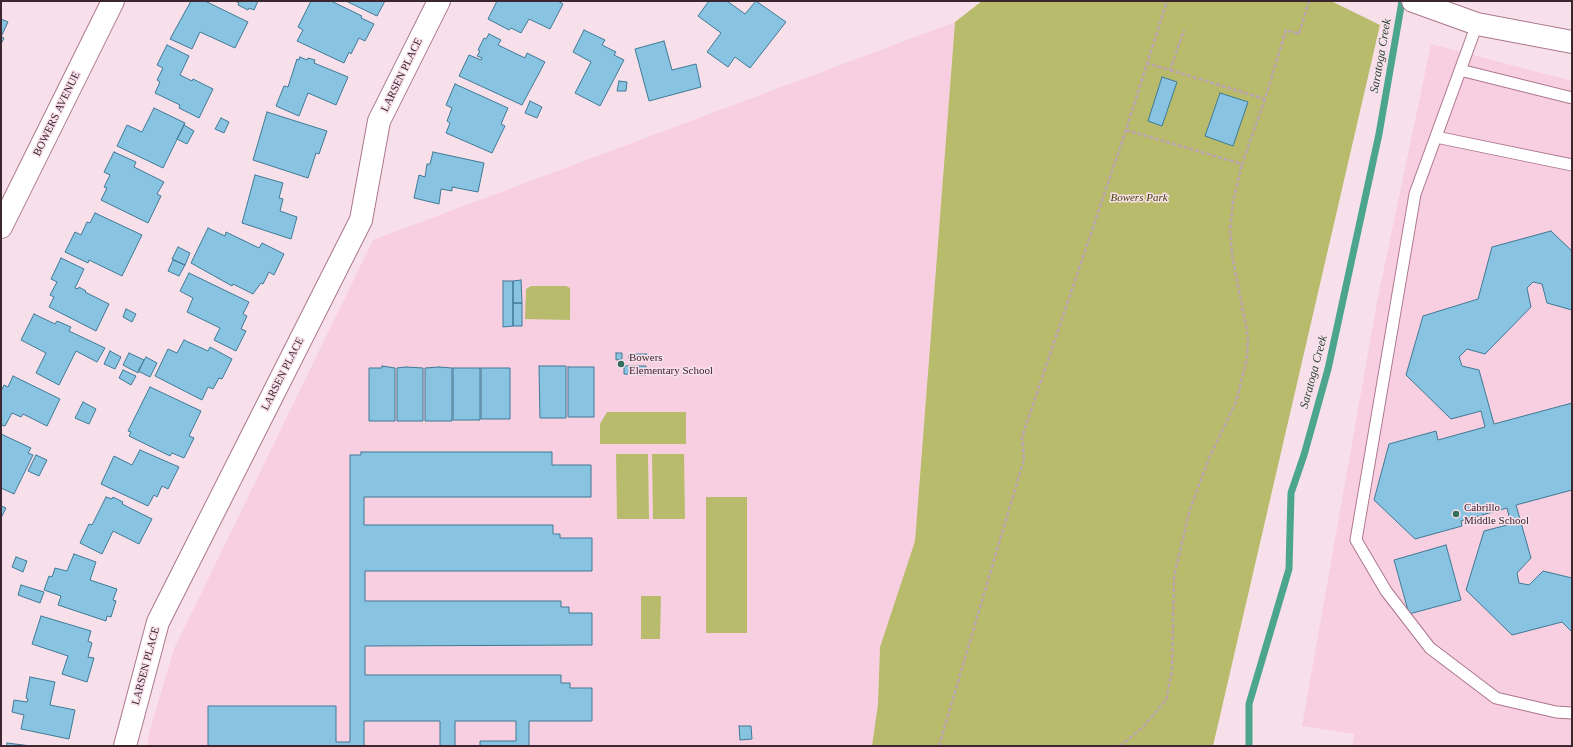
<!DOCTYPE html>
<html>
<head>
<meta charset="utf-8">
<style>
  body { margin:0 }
  #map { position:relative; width:1573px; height:747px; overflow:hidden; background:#f8e0ea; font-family:"Times New Roman",serif }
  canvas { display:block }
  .frame { position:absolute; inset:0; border:2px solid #3c2630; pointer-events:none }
</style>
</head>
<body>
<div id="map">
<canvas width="1573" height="747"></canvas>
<div class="frame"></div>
</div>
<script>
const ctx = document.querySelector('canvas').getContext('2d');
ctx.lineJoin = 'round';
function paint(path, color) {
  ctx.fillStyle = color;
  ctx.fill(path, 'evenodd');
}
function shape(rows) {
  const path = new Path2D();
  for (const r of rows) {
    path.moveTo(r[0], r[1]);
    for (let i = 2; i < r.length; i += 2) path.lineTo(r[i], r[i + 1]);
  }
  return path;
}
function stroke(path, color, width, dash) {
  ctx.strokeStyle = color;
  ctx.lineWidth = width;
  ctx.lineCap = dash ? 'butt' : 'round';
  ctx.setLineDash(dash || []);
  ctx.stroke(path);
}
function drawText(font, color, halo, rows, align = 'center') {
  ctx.font = font + ' "Times New Roman",serif';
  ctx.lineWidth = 3;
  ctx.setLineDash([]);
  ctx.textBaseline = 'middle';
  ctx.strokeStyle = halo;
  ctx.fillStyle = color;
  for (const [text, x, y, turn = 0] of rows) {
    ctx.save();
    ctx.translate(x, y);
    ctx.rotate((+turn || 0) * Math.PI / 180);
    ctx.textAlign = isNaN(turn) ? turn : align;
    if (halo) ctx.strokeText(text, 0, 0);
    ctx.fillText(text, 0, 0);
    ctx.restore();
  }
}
paint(shape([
  [955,22,915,541,880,647,878,704,872,746,147,746,149,733,174,649,373,240],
  [1431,44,1572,81,1572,746,1352,746,1354,734,1302,726,1377,302]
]), '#f8cfe0');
paint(shape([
  [982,1,1331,1,1380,25,1213,746,872,746,878,704,880,647,915,541,955,22],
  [531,286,566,286,570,288,570,320,525,319,526,289],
  [607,412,686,412,686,444,600,444,600,424],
  [616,454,648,454,649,519,617,519],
  [652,454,684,454,685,519,653,519],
  [706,497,747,497,747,633,706,633],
  [641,596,661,596,660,639,641,639]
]), '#b8bb6c');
stroke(shape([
  [1249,746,1249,704,1289,569,1291,493,1304,455,1328,369,1379,134,1402,1]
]), '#4ca58d', 7);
const building = shape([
  [191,1,205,1,248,22,235,48,200,32,192,49,170,39,191,1],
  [235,1,258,1,254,10,249,8,248,10,238,5,239,3,235,1],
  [311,1,331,1,362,16,361,18,374,24,365,41,359,38,351,54,349,52,344,63,297,41,303,30,298,27,311,1],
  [346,1,385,1,377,16,346,1],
  [497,1,558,1,563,4,550,29,529,19,521,33,511,28,509,30,488,19,497,1],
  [709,1,727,1,745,14,756,1,786,22,750,68,735,57,728,67,707,52,721,33,698,16,709,1],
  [1,19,8,22,1,37,4,38,1,44,1,19],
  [584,30,605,40,602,45,616,52,614,55,624,60,600,106,575,93,591,62,573,52,584,30],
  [489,34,501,40,498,45,525,58,527,53,545,62,522,105,459,76,469,55,481,60,482,58,477,56,480,51,478,50,484,38,486,39,489,34],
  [664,41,672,70,696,64,701,87,649,101,635,49,664,41],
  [167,45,189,56,180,75,192,81,193,79,213,89,199,118,179,108,180,105,155,93,160,82,157,80,163,68,157,65,167,45],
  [300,57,307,60,308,58,315,60,314,63,348,77,336,105,308,93,299,116,276,106,284,86,288,87,297,59,299,60,300,57],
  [1162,77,1177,82,1162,126,1148,121,1162,77],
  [619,81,627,82,626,91,617,91,619,81],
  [455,84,508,108,501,124,505,126,492,153,446,133,450,123,447,121,452,108,446,105,455,84],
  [1220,93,1248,102,1233,146,1205,136,1220,93],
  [530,101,542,107,537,118,525,113,530,101],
  [154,108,185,123,163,168,117,146,127,125,142,132,154,108],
  [267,112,327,131,319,154,316,153,308,178,253,160,267,112],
  [221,118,229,122,224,133,215,129,221,118],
  [184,125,194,131,187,144,177,139,184,125],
  [114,152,136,162,134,167,164,182,157,194,161,196,148,223,101,200,107,188,104,187,110,175,104,172,114,152],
  [433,152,484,163,478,192,452,187,452,191,441,189,439,204,414,198,419,175,425,177,427,164,430,164,433,152],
  [255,175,283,183,279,198,283,199,280,211,297,217,291,239,242,223,255,175],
  [95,213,142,235,122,276,89,260,88,263,65,252,75,232,81,235,87,222,90,223,95,213],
  [208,228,225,236,226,232,259,248,262,243,284,254,274,275,269,272,263,284,261,283,253,294,233,284,232,286,191,263,208,228],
  [1551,231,1572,251,1572,310,1547,303,1542,284,1533,282,1527,288,1531,307,1485,354,1467,349,1459,357,1462,366,1479,370,1494,424,1572,403,1572,490,1516,505,1531,558,1517,573,1519,583,1529,585,1543,571,1572,578,1572,632,1562,622,1512,635,1466,590,1484,531,1511,524,1507,508,1461,521,1462,526,1415,539,1374,500,1389,444,1436,431,1438,440,1485,427,1481,411,1451,419,1406,375,1423,316,1478,299,1492,247,1551,231],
  [178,247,190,253,185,265,172,259,178,247],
  [61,258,84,269,75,288,78,289,79,287,86,291,85,292,109,304,96,331,49,307,54,297,50,295,57,282,51,279,61,258],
  [173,260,185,265,179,276,168,271,173,260],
  [189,273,249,302,243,314,247,316,241,329,246,331,236,351,214,340,220,328,187,312,193,298,180,291,189,273],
  [521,280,522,303,513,303,513,281,521,280],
  [503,281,513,281,513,326,503,327,503,281],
  [513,303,522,303,522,326,513,326,513,303],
  [126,309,136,314,132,322,123,317,126,309],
  [34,314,55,324,57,321,71,327,69,331,105,348,97,362,76,351,59,385,36,373,46,353,21,340,34,314],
  [184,340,208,351,210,347,232,359,222,379,219,378,213,389,208,387,202,400,155,376,168,349,177,353,184,340],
  [110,351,121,357,115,369,104,364,110,351],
  [129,353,144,360,138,373,123,365,129,353],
  [616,353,622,353,622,359,616,360,616,353],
  [629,354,647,354,647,359,629,359,629,354],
  [146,357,157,363,150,377,138,371,146,357],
  [382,366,395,368,395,421,369,421,369,368,382,368,382,366],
  [539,366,566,366,566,418,540,418,539,366],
  [624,366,646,366,646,375,624,374,624,366],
  [406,367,423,368,423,421,397,421,397,368,406,367],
  [439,367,452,368,452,421,425,421,425,368,439,367],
  [568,367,594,367,594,417,568,417,568,367],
  [453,368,480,368,480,420,453,420,453,368],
  [481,368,510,368,510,419,481,419,481,368],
  [123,370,136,376,131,385,119,378,123,370],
  [13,376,60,399,47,426,23,414,21,417,12,413,5,426,1,425,1,391,4,385,8,387,13,376],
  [150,387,201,411,189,436,194,438,184,458,172,453,170,456,129,436,131,432,128,431,150,387],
  [83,402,96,409,89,424,75,418,83,402],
  [1,434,31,448,28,453,33,455,14,494,1,488,1,434],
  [140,450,179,467,168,489,162,486,157,497,154,495,148,506,101,484,114,456,132,465,140,450],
  [361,452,552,452,552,465,591,465,591,497,364,497,364,525,553,525,553,534,560,534,560,538,592,538,592,571,365,571,365,601,561,601,561,607,569,607,569,613,592,613,592,645,365,646,365,675,561,675,561,683,570,683,570,688,592,688,592,721,529,721,529,746,480,746,480,741,516,741,516,721,455,721,455,746,440,746,440,721,364,721,364,746,208,746,208,706,336,706,336,742,350,742,350,455,361,455,361,452],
  [36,455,47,460,39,476,28,471,36,455],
  [106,497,112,499,113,497,123,502,122,504,152,519,139,544,113,531,102,554,80,543,89,524,92,525,106,497],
  [1,506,6,508,1,518,1,506],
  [1446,545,1461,600,1409,614,1394,560,1446,545],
  [74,554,96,562,90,580,117,589,113,600,116,601,111,617,107,616,106,621,58,605,61,596,44,590,49,576,52,577,55,568,67,571,74,554],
  [16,557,27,561,23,572,12,567,16,557],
  [21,585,44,592,40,603,18,595,21,585],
  [41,616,91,631,88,641,92,643,88,657,94,658,87,682,62,674,68,656,32,644,41,616],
  [30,677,55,682,50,705,75,710,69,739,21,729,24,715,12,712,14,700,27,702,28,699,26,698,30,677],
  [739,726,751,726,752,739,740,740,739,726],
  [7,743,31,746,7,746,7,743]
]);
paint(building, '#88c4e1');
stroke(building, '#3f7995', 1);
const lane = shape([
  [1477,24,1415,194,1356,540,1386,591,1430,648,1496,698,1556,712,1572,713],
  [1460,70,1572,98],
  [1436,137,1572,165]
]);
const street = shape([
  [125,746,158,622,361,220,379,121,439,1]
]);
const secondary = shape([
  [1413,1,1477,24,1572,42],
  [1,227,113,1]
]);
stroke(lane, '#ac768f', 13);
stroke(street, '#ac768f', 24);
stroke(secondary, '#ac768f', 24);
stroke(shape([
  [1146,63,1170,70,1184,30],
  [1170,70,1265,99,1286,30,1299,34,1309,1],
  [1126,130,1242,164,1265,99],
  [939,746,1024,459,1022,437,1126,130,1167,1],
  [1120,746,1142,728,1166,700,1172,671,1174,576,1190,509,1210,456,1236,402,1247,358,1248,336,1232,255,1230,231,1233,202,1242,164]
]), '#bca4ae', 2.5, [4, 2]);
stroke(lane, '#fff', 11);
stroke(street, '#fff', 22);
stroke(secondary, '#fff', 22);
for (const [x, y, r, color] of [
  [621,364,4,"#316f5c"],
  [1456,514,4,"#316f5c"]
]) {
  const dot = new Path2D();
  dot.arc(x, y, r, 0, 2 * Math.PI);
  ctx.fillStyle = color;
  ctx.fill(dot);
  stroke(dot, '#f8e0ea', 1.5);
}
drawText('11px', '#3c2630', '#f8e0ea', [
  ["LARSEN PLACE",402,75,-64],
  ["BOWERS AVENUE",57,114,-64],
  ["LARSEN PLACE",283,374,-63],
  ["LARSEN PLACE",146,666,-75]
]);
drawText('italic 11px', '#3e3f00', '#f8e0ea', [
  ["Bowers Park",1139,198]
]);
drawText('11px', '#3c2630', '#f8e0ea', [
  ["Bowers",629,358],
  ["Elementary School",629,371],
  ["Cabrillo",1464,508],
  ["Middle School",1464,521]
], 'left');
drawText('italic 12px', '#244037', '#f8e0ea', [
  ["Saratoga Creek",1381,56,-80],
  ["Saratoga Creek",1314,372,-75]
]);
</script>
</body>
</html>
